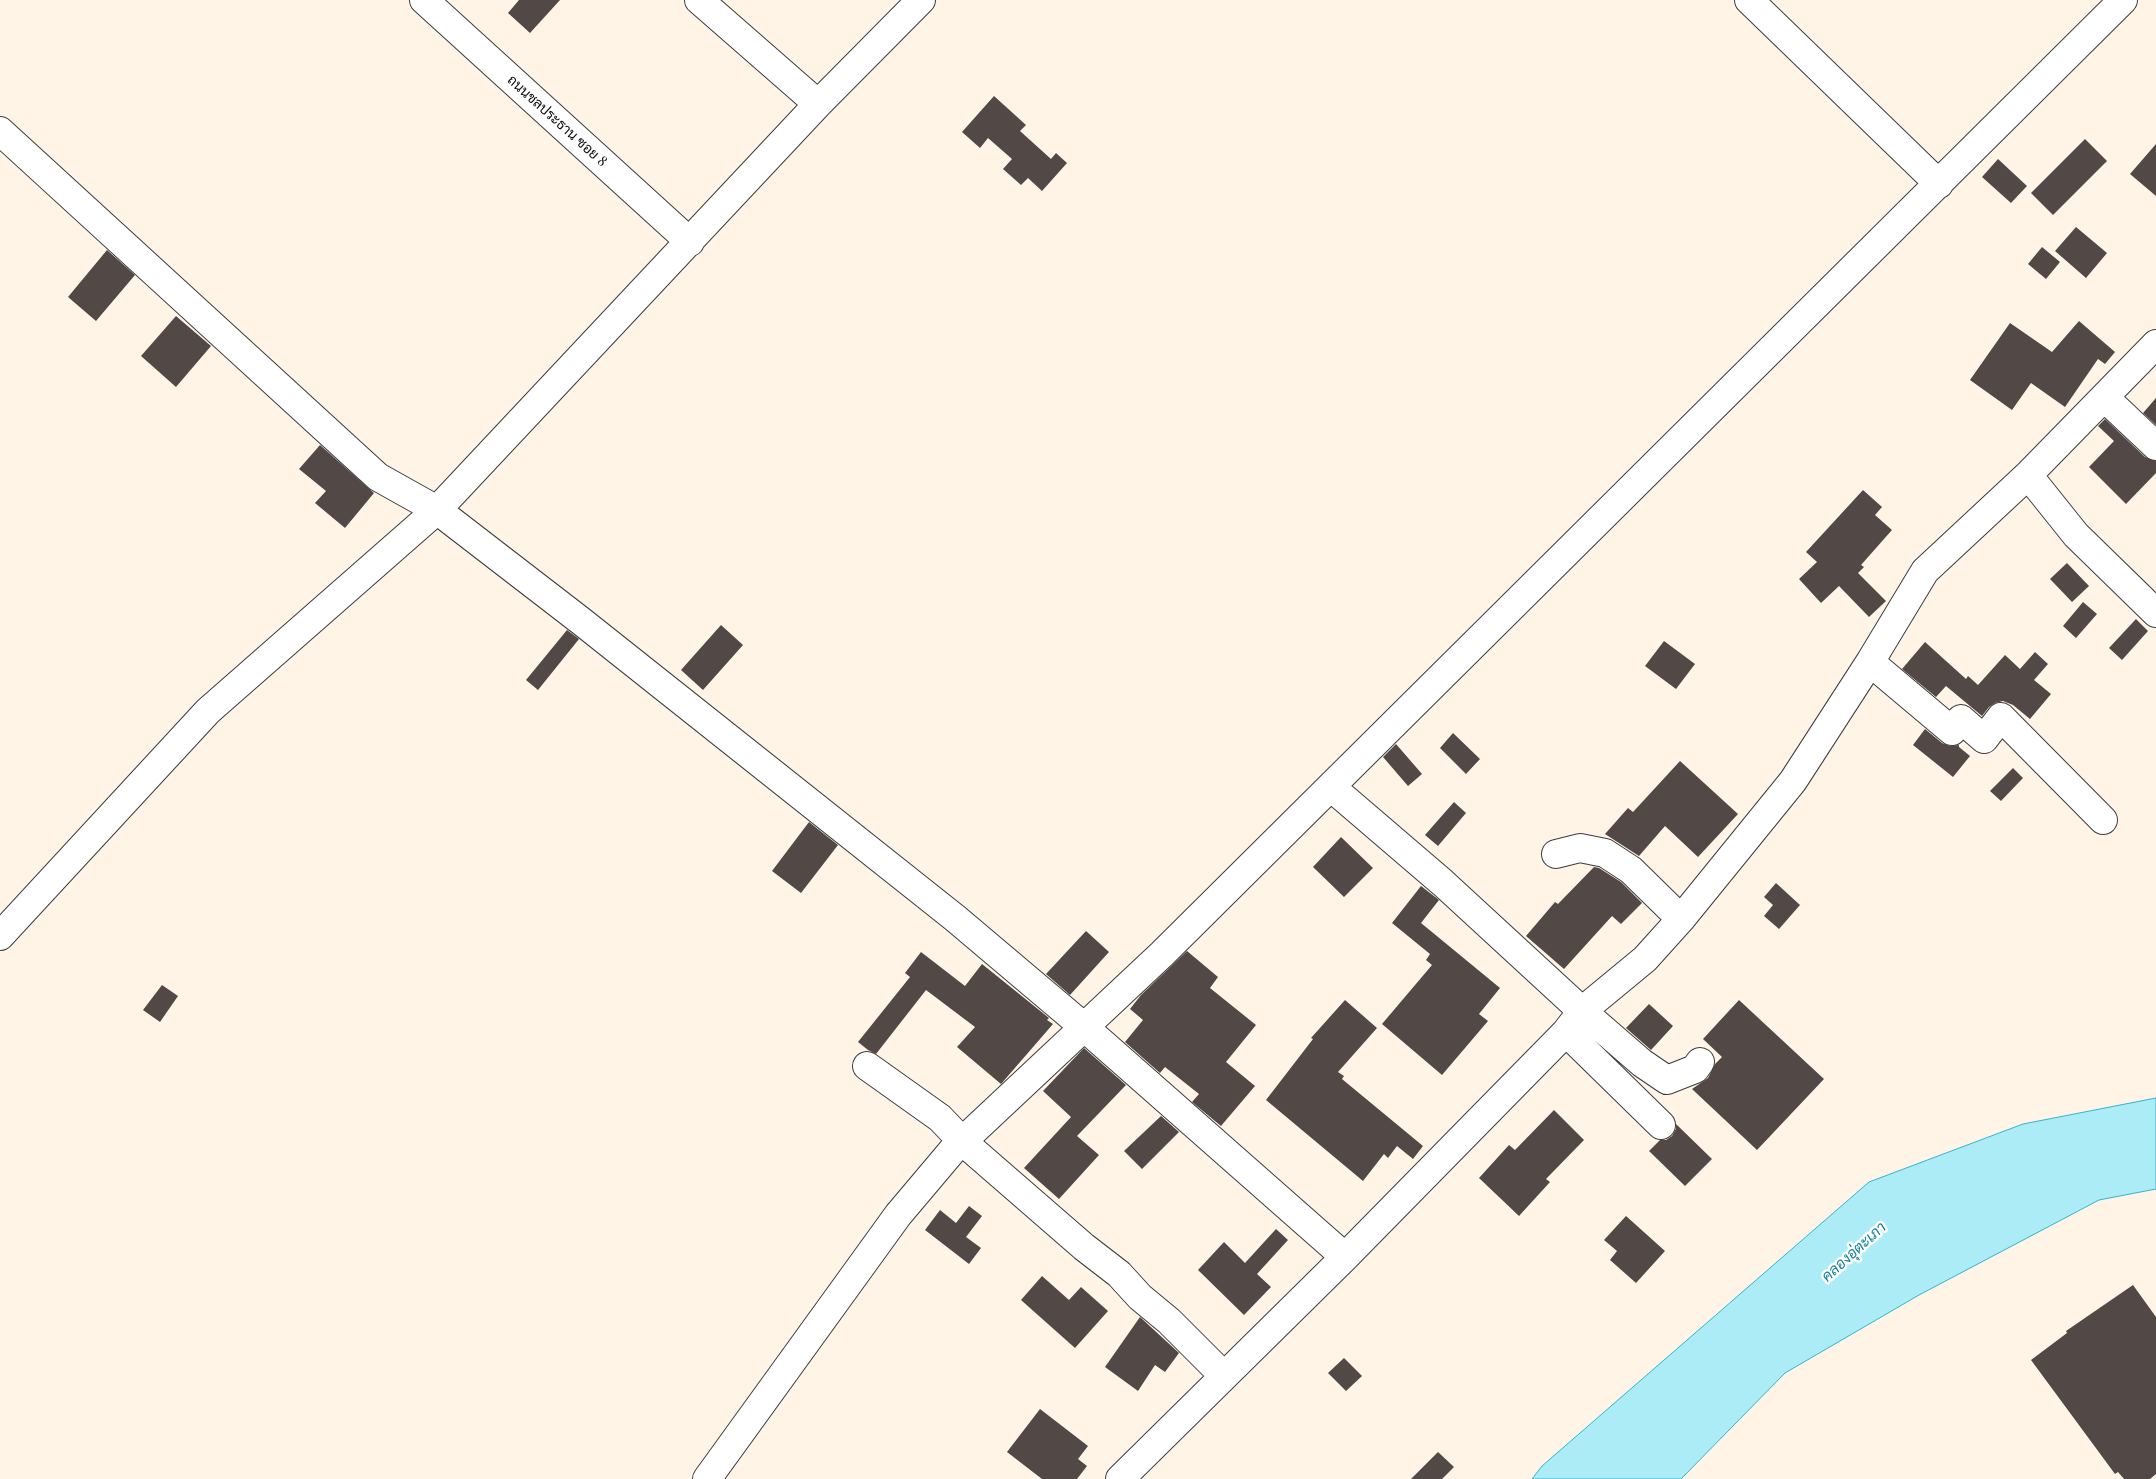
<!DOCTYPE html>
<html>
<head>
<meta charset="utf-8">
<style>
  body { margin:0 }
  canvas { display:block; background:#fff4e6 }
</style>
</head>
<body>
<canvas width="2156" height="1479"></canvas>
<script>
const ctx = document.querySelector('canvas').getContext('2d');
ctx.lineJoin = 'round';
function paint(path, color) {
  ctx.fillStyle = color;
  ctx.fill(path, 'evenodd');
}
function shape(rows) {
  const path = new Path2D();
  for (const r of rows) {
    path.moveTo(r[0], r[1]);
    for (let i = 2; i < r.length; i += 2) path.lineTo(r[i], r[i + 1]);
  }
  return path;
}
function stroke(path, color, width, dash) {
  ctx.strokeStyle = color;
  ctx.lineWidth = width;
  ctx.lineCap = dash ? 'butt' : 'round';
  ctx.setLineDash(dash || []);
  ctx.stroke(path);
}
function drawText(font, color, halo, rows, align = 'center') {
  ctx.font = font + ' "Playfair Display",Sarabun,serif';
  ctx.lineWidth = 5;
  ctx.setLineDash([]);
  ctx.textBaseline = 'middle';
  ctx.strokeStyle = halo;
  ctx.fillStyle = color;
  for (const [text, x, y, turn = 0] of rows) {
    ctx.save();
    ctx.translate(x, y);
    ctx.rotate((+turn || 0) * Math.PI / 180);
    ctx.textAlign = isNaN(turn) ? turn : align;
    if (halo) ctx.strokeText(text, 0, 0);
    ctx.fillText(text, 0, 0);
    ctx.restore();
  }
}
const water = shape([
  [2156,1098,2156,1189,2099,1200,1919,1295,1785,1373,1681,1479,1532,1479,1542,1466,1869,1182,2023,1124,2156,1098]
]);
paint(water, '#abecf6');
stroke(water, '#31b5ce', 1);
paint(shape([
  [519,0,560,0,530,33,508,13],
  [994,96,1026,125,1020,131,1051,159,1056,153,1067,163,1042,191,1028,178,1021,185,1003,169,1012,159,988,138,980,148,962,132],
  [2085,139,2107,161,2053,215,2031,193],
  [2156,144,2156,196,2130,174],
  [1998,159,2027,186,2011,203,1982,177],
  [2076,227,2107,253,2086,278,2055,251],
  [2042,247,2060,262,2046,279,2028,264],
  [107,250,135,275,96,321,68,297],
  [176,316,211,346,176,387,141,356],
  [2079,321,2115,352,2105,364,2098,359,2065,407,2031,383,2012,410,1970,380,2010,323,2052,352],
  [2156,398,2156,425,2143,413],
  [2105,419,2145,457,2156,461,2156,473,2126,504,2089,467,2114,441,2098,426],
  [320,445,374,493,345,528,315,503,326,491,299,469],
  [1863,490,1882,507,1875,515,1892,530,1861,565,1864,567,1858,573,1886,601,1869,617,1839,586,1821,603,1799,579,1817,562,1806,552],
  [2067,563,2089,586,2072,602,2050,579],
  [2083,602,2097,614,2076,638,2063,626],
  [2136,619,2148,631,2122,660,2109,648],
  [721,625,743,645,703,690,681,670],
  [567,630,579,639,538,690,526,680],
  [1664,641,1695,664,1676,689,1645,666],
  [1925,642,1966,679,1968,676,1978,685,2005,655,2020,669,2035,652,2048,664,2034,680,2051,694,2030,719,2013,705,2003,701,1995,703,1989,707,1982,716,1946,686,1936,697,1902,669],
  [1925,729,1942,743,1950,746,1959,745,1959,747,1970,756,1953,777,1913,745],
  [1453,733,1480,759,1466,774,1440,748],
  [1396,744,1422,774,1408,786,1383,757],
  [1680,761,1738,814,1698,857,1665,826,1639,856,1605,834,1628,808,1633,812],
  [2013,768,2023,778,2001,801,1990,791],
  [1454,802,1466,813,1438,846,1425,835],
  [809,822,838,845,801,893,772,871],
  [1341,837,1373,868,1344,897,1313,867],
  [1594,867,1599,868,1621,882,1642,903,1621,924,1612,916,1564,969,1526,936,1555,902,1558,904],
  [1776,883,1800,905,1779,929,1764,916,1773,905,1764,897],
  [1421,886,1439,900,1421,923,1500,988,1479,1014,1488,1021,1442,1075,1382,1024,1432,965,1426,960,1430,954,1392,923],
  [1086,931,1109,952,1070,995,1046,974],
  [1187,951,1218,977,1210,988,1256,1025,1226,1062,1255,1086,1221,1126,1192,1102,1199,1094,1165,1067,1160,1073,1125,1042,1143,1020,1130,1009,1141,995],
  [921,952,965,986,982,964,1049,1018,1047,1020,1053,1024,1001,1084,957,1047,975,1027,926,990,876,1054,868,1050,858,1042,910,977,905,973],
  [162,985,178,996,160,1022,143,1010],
  [1345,1000,1377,1028,1338,1072,1344,1076,1342,1079,1423,1146,1413,1159,1397,1146,1388,1158,1384,1154,1363,1181,1266,1100,1313,1039,1311,1038],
  [1739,1000,1824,1079,1757,1150,1692,1089,1708,1078,1715,1064,1722,1057,1703,1039],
  [1649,1004,1673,1026,1651,1050,1626,1028],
  [1084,1048,1126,1085,1077,1136,1099,1155,1059,1199,1024,1168,1071,1117,1043,1091],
  [1554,1110,1584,1140,1546,1179,1550,1182,1519,1216,1479,1178,1509,1145,1515,1150],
  [1161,1116,1179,1132,1142,1169,1124,1151],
  [1676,1124,1712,1159,1685,1186,1649,1151,1660,1140,1666,1140,1672,1136,1676,1129],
  [969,1206,982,1216,966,1237,981,1248,969,1264,925,1230,940,1210,956,1223],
  [1626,1216,1665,1251,1636,1283,1610,1260,1617,1251,1604,1240],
  [1276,1229,1288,1240,1257,1274,1271,1287,1244,1315,1198,1270,1224,1242,1245,1263],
  [1042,1276,1069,1300,1081,1287,1108,1311,1075,1348,1021,1300],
  [2133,1285,2156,1317,2156,1474,2150,1479,2124,1479,2118,1472,2115,1474,2031,1360,2067,1333,2066,1331],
  [1140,1317,1179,1353,1165,1372,1155,1365,1138,1391,1105,1367],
  [1344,1358,1362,1376,1346,1391,1328,1373],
  [1040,1409,1088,1446,1078,1459,1087,1466,1077,1479,1042,1479,1007,1452],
  [1438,1452,1454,1467,1442,1479,1411,1479]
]), '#524846');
const minor = shape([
  [424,0,690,242],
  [699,0,818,104],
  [1749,0,1939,184],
  [0,131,378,477,437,510,581,621,955,918,1084,1027,1345,1257],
  [2105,398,2156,446],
  [2028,475,2076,535,2156,613],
  [1870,662,1952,731,1961,719,1984,739,2001,717,2103,820],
  [1331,787,1443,883,1582,1011,1642,1063,1667,1080,1695,1069,1700,1062],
  [1556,854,1580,848,1605,853,1631,870,1681,919],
  [0,936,208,711,437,510,818,104,921,0],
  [1566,1032,1661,1125],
  [867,1066,940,1118,962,1141,1084,1247,1119,1274,1140,1297,1169,1321,1224,1376],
  [707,1479,898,1215,952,1151,1162,954,2123,0],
  [1120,1479,1345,1257,1566,1032,1582,1011,1645,959,1681,919,1793,781,1870,662,1925,571,2028,475,2156,344]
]);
stroke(minor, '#3d3d3d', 30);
stroke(minor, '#fff', 28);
drawText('14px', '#0a0a0a', '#fff', [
  ["ถนนชลประธาน ซอย 8",557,121,42]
]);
drawText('italic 15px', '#13809b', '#fff', [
  ["คลองอุ่ตะเภา",1854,1252,-42]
]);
</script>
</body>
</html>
